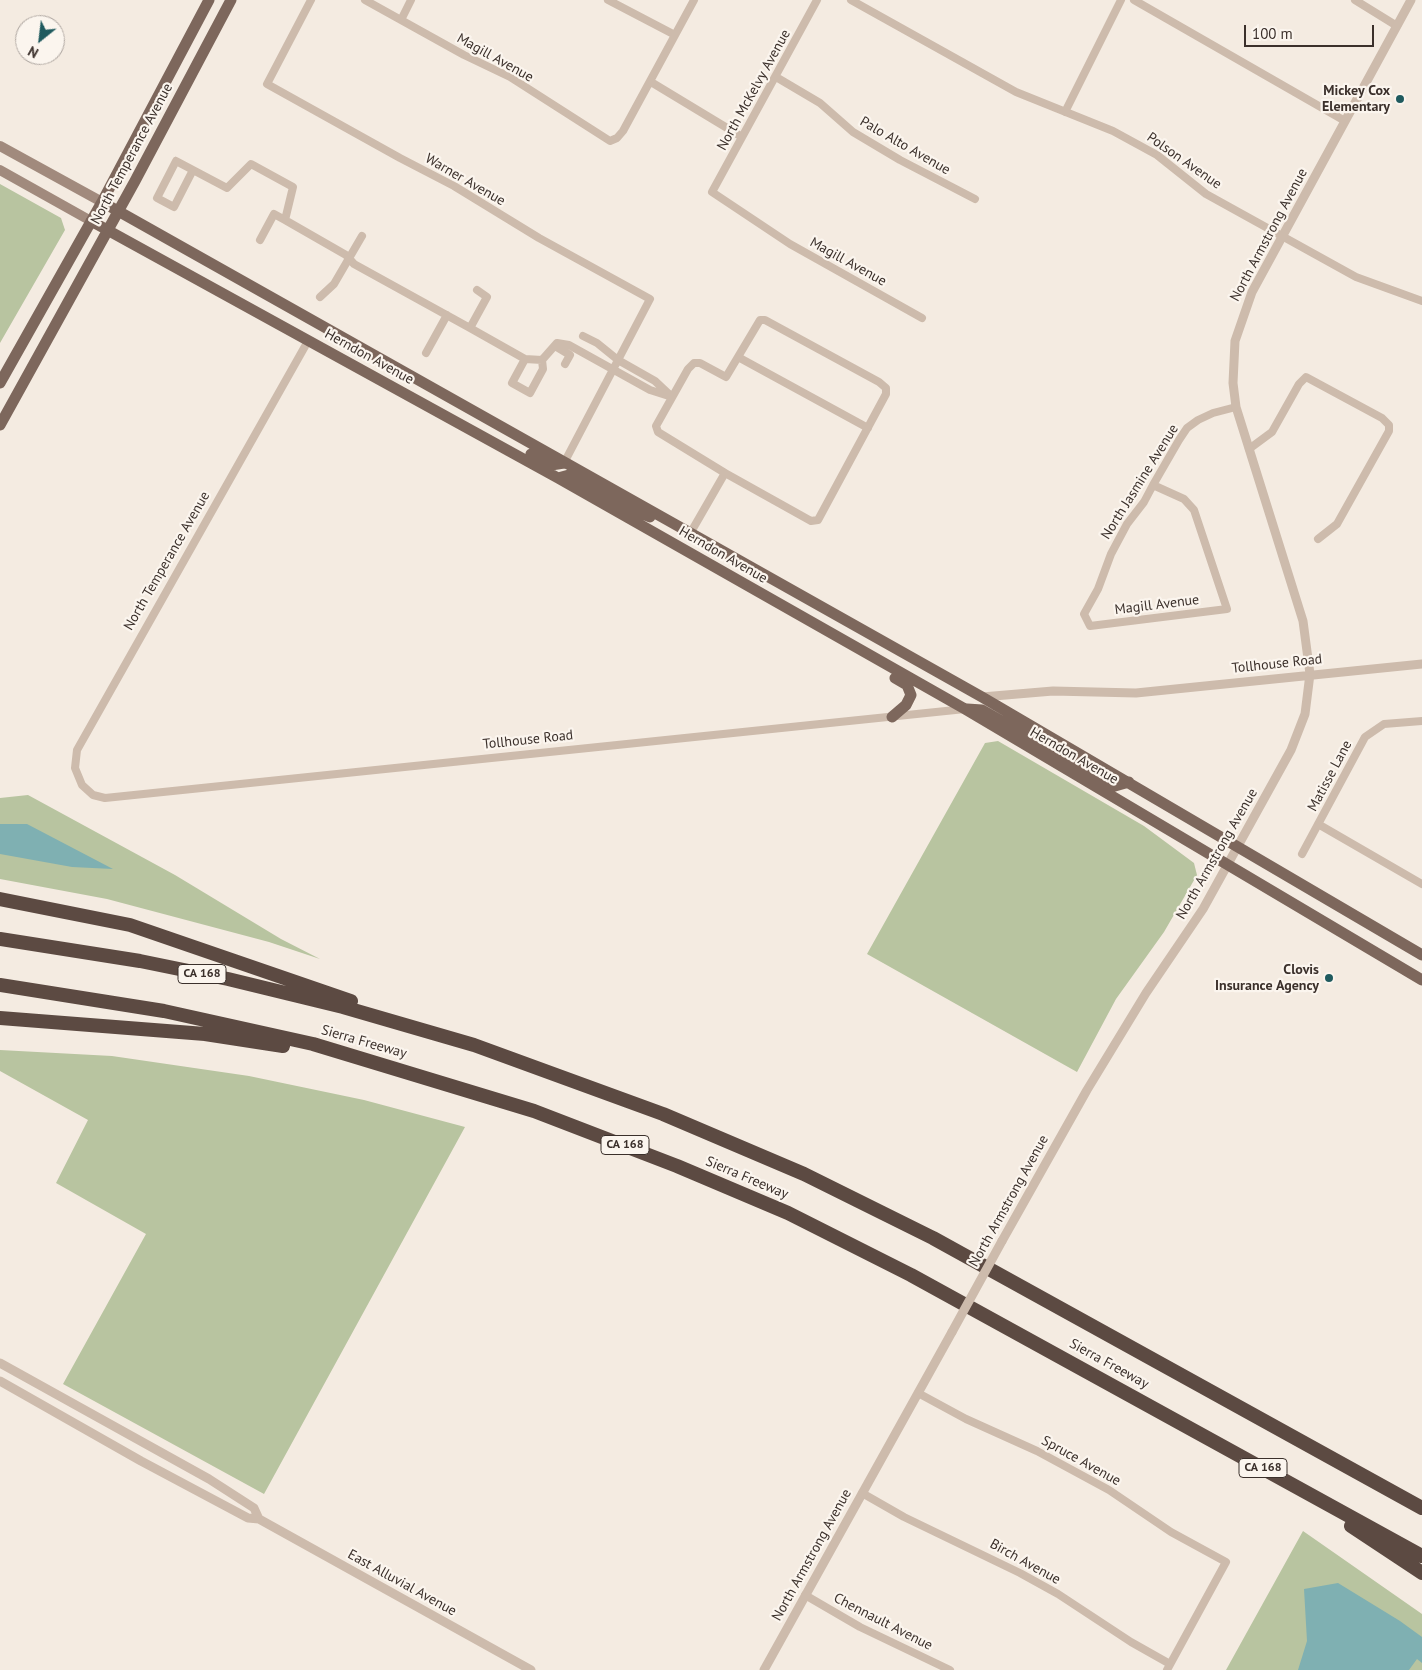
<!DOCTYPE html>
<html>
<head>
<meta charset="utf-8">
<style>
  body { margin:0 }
  #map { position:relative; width:1422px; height:1670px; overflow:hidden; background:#f4ebe1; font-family:"PT Sans",sans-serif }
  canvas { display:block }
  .north { position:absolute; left:15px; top:15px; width:50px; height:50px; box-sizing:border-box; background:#fbf5ee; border:1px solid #aea6a0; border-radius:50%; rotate:209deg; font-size:14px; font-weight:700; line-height:20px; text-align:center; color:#3b302b }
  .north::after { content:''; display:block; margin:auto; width:18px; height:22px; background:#1f5a5e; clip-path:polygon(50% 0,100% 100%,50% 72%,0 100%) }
  .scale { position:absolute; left:1244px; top:25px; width:130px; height:22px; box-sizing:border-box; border:2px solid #3b302b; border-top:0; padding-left:6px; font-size:15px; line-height:18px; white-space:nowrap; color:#3b302b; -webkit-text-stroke:4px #fbf5ee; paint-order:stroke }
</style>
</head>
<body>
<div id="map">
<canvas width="1422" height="1670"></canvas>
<div class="north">N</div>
<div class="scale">100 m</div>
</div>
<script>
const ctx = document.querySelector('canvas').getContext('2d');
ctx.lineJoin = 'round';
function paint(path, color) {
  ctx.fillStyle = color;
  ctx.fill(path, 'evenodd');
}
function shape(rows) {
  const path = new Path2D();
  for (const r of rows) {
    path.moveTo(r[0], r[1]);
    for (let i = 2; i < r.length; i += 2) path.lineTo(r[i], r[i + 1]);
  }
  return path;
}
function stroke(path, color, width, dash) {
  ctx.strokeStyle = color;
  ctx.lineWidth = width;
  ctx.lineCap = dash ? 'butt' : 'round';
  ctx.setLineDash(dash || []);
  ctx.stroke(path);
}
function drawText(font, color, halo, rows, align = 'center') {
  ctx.font = font + ' "PT Sans",sans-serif';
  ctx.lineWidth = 4.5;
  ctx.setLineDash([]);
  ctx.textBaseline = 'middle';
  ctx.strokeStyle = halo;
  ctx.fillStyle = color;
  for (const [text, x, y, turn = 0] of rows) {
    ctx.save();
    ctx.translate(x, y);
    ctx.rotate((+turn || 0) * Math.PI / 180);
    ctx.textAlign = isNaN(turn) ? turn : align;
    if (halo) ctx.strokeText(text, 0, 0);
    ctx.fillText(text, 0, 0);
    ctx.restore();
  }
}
paint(shape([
  [0,184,61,218,65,230,0,343],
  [998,741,1144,826,1194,863,1197,875,1164,932,1116,999,1077,1072,867,954,985,743],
  [28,795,175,875,281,939,320,959,269,942,107,899,0,879,0,798],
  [0,1050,112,1056,249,1076,364,1100,465,1127,264,1494,63,1384,146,1234,56,1183,88,1120,0,1071],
  [1303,1531,1422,1614,1422,1670,1226,1670]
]), '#b8c4a0');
paint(shape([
  [0,824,27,824,113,869,72,867,0,854],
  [1338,1583,1400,1621,1422,1637,1422,1663,1417,1659,1409,1670,1298,1670,1307,1641,1304,1589]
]), '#7fb0b2');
stroke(shape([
  [311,0,267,84,400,158,454,186,539,238,650,299,564,463],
  [365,0,464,55,510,77,610,141,617,138,623,131,694,0],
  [608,0,675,35],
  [817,0,712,192,790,244,922,318],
  [851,0,1016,92,1113,131,1157,155,1206,194,1356,277,1422,301],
  [1134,0,1345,121],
  [1355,0,1397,26],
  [401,20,411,0],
  [776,77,820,103,853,132,900,160,975,199],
  [651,82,742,137],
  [1065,112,1121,0],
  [176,161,193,170,174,207,157,198,176,161],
  [193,170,227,188,251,164,293,187,285,220,346,255,354,264,470,328,525,359,542,360,557,343,569,345,650,390,672,397,655,381,618,360,597,343,583,336],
  [260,240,274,214,285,220],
  [320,297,334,284,362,236],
  [470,328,487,297,477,290],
  [308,341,77,750,75,768,82,785,93,795,105,798,965,709],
  [555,346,570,355,565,364],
  [426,353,447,315],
  [738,357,868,428],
  [525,359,512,383,530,393,543,369,542,360],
  [1249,449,1272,432,1299,384,1306,377,1382,418,1389,425,1389,431,1337,524,1318,539],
  [1153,485,1184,499,1194,510,1227,609,1090,626,1084,614,1098,589,1111,554,1127,524,1144,502,1153,485,1179,440,1187,428,1198,420,1213,413,1236,407],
  [691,532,725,473,811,521,818,520,886,394,886,388,879,382,765,320,760,320,726,377,700,363,694,363,688,369,656,426,658,432,725,473],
  [1318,824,1422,884],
  [1302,854,1365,737,1384,724,1422,721],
  [918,1393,966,1419,1037,1451,1109,1490,1171,1532,1226,1562,1167,1670],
  [862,1493,904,1517,1020,1573,1058,1594,1131,1642,1170,1664],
  [805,1595,860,1627,950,1670]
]), '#cdbbac', 8);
stroke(shape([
  [982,697,1053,691,1136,693,1422,664],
  [1002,1241,1087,1090,1146,993,1203,909,1291,750,1305,714,1310,674,1303,621,1236,407,1233,383,1235,341,1252,292,1411,0],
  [0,1363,209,1479,254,1508,259,1519],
  [0,1381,141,1461,248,1518,259,1519,531,1670],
  [764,1670,952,1332]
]), '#cdbbac', 9);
stroke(shape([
  [0,146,102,202],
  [0,170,91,221]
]), '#a18a7d', 10);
stroke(shape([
  [102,202,982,697,1422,955],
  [91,221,558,478,965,709,1422,980],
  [0,383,102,202,209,0],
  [0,425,135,181,231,0],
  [531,454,551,465,564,463],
  [558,478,569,475,626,507,650,517],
  [967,709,982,710,1115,786,1129,782],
  [892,717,906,705,911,695,907,685,895,678]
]), '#7d675c', 11);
stroke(shape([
  [0,899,130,925,351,1001],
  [0,939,140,961,228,979,343,1007,474,1045,663,1114,804,1174,933,1238,1422,1508],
  [0,985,164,1011,313,1044,534,1111,677,1166,788,1213,911,1275,1422,1556],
  [0,1018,205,1034,283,1046],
  [1351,1526,1422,1573]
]), '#5c4a42', 14);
stroke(shape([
  [952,1332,1002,1241]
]), '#cdbbac', 9);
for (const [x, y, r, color] of [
  [1400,99,5,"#1f5a5e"],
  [1329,978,5,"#1f5a5e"]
]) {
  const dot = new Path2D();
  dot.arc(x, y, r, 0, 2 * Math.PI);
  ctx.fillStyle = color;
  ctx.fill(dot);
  stroke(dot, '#fbf5ee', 2);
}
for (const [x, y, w] of [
  [202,974,48],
  [625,1145,48],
  [1263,1468,48]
]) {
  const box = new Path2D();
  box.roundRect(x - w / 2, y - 9.5, w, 19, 4);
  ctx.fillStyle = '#fbf5ee';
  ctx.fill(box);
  stroke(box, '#3b302b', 1);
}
drawText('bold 12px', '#3b302b', null, [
  ["CA 168",202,974],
  ["CA 168",625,1145],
  ["CA 168",1263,1468]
]);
drawText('14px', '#3b302b', '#fbf5ee', [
  ["Magill Avenue",495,58,29],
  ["North McKelvy Avenue",754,90,-61],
  ["Palo Alto Avenue",905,146,30],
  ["North Temperance Avenue",132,154,-62],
  ["Polson Avenue",1184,161,35],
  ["Warner Avenue",465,180,30],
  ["North Armstrong Avenue",1269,235,-62],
  ["Magill Avenue",848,262,29],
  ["Herndon Avenue",369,357,29],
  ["North Jasmine Avenue",1140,482,-58],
  ["Herndon Avenue",723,555,30],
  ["North Temperance Avenue",167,561,-60],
  ["Magill Avenue",1157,605,-7],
  ["Tollhouse Road",1277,664,-6],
  ["Tollhouse Road",528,740,-6],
  ["Herndon Avenue",1074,756,30],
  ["Matisse Lane",1330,776,-62],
  ["North Armstrong Avenue",1217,854,-60],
  ["Sierra Freeway",364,1042,16],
  ["Sierra Freeway",747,1178,23],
  ["North Armstrong Avenue",1009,1201,-61],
  ["Sierra Freeway",1109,1364,29],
  ["Spruce Avenue",1081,1461,29],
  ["North Armstrong Avenue",812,1555,-61],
  ["Birch Avenue",1025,1562,29],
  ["East Alluvial Avenue",402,1583,29],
  ["Chennault Avenue",883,1622,27]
]);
drawText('bold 14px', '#3b302b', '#fbf5ee', [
  ["Mickey Cox",1390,91],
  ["Elementary",1390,107],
  ["Clovis",1319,970],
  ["Insurance Agency",1319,986]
], 'right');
</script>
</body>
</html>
